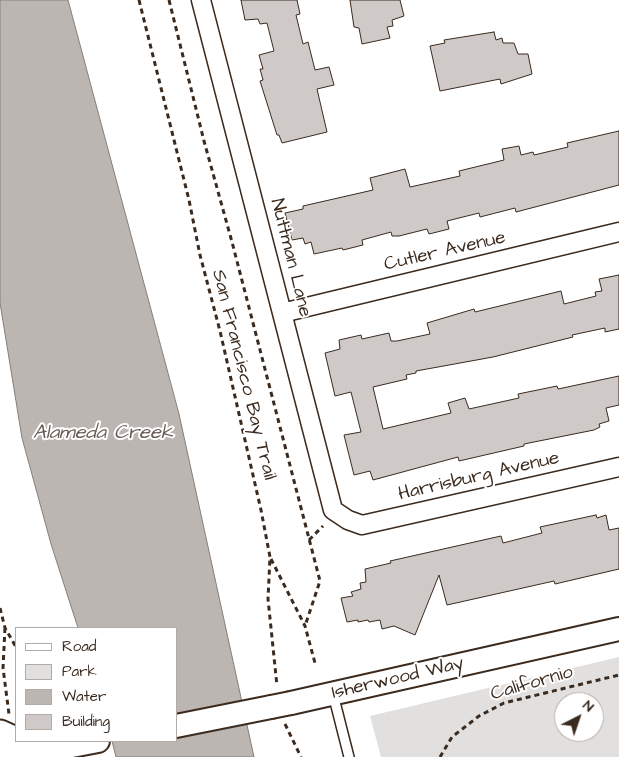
<!DOCTYPE html>
<html>
<head>
<meta charset="utf-8">
<style>
  body { margin:0 }
  #map { position:relative; width:619px; height:757px; overflow:hidden; background:#fff; font-family:"Architects Daughter",sans-serif }
  canvas { display:block }
  .legend { position:absolute; left:15px; top:627px; width:162px; height:115px; box-sizing:border-box; background:#fff; border:1px solid #b1aaa5; margin:0; padding:6px 9px; list-style:none; font-size:15px; color:#3b2a1e }
  .legend li { display:flex; align-items:center; gap:10px; height:25px }
  .legend b { width:25px; border:1px solid #b1aaa5 }
  .north { position:absolute; left:554px; top:692px; width:50px; height:50px; box-sizing:border-box; background:#fff; border:1px solid #b1aaa5; border-radius:50%; rotate:41deg; font-size:14px; font-weight:700; line-height:20px; text-align:center; color:#3b2a1e }
  .north::after { content:''; display:block; margin:auto; width:18px; height:22px; background:#3b2a1e; clip-path:polygon(50% 0,100% 100%,50% 72%,0 100%) }
</style>
</head>
<body>
<div id="map">
<canvas width="619" height="757"></canvas>
<ul class="legend">
<li><b style="height:6px;background:#fff"></b>Road</li>
<li><b style="height:14px;background:#e2e0de"></b>Park</li>
<li><b style="height:14px;background:#bcb6b3"></b>Water</li>
<li><b style="height:14px;background:#cfcac7"></b>Building</li>
</ul>
<div class="north">N</div>
</div>
<script>
const ctx = document.querySelector('canvas').getContext('2d');
ctx.lineJoin = 'round';
function paint(path, color) {
  ctx.fillStyle = color;
  ctx.fill(path, 'evenodd');
}
function shape(rows) {
  const path = new Path2D();
  for (const r of rows) {
    path.moveTo(r[0], r[1]);
    for (let i = 2; i < r.length; i += 2) path.lineTo(r[i], r[i + 1]);
  }
  return path;
}
function stroke(path, color, width, dash) {
  ctx.strokeStyle = color;
  ctx.lineWidth = width;
  ctx.lineCap = dash ? 'butt' : 'round';
  ctx.setLineDash(dash || []);
  ctx.stroke(path);
}
function drawText(font, color, halo, rows, align = 'center') {
  ctx.font = font + ' "Architects Daughter",sans-serif';
  ctx.lineWidth = 4;
  ctx.setLineDash([]);
  ctx.textBaseline = 'middle';
  ctx.strokeStyle = halo;
  ctx.fillStyle = color;
  for (const [text, x, y, turn = 0] of rows) {
    ctx.save();
    ctx.translate(x, y);
    ctx.rotate((+turn || 0) * Math.PI / 180);
    ctx.textAlign = isNaN(turn) ? turn : align;
    if (halo) ctx.strokeText(text, 0, 0);
    ctx.fillText(text, 0, 0);
    ctx.restore();
  }
}
paint(shape([
  [619,657,619,757,381,757,370,716],
  [564,702,594,702,594,732,564,732]
]), '#e2e0de');
const water = shape([
  [0,0,68,0,179,414,254,757,116,757,112,741,176,741,176,628,78,628,51,544,22,438,0,303,0,0]
]);
paint(water, '#bcb6b3');
stroke(water, '#887e77', 1);
const building = shape([
  [241,0,297,0,300,14,296,15,303,44,308,42,315,70,329,67,334,85,317,89,327,132,282,143,279,135,277,135,260,81,263,80,260,69,263,69,259,55,274,51,267,23,260,24,258,19,245,20,241,0],
  [350,0,400,0,404,16,392,20,393,26,387,27,390,38,362,44,359,28,354,27,350,0],
  [494,32,496,40,502,38,503,43,514,43,518,54,528,54,532,74,501,84,500,79,440,91,430,46,445,43,444,40,494,32],
  [619,131,619,185,516,212,515,208,480,217,479,213,447,221,449,229,429,234,427,229,399,236,392,236,391,232,362,240,363,245,343,250,342,248,314,254,311,242,305,244,303,238,292,240,285,213,303,209,303,206,373,190,370,178,405,169,410,187,460,176,459,171,504,160,502,149,519,146,521,155,533,152,534,155,568,147,567,143,619,131],
  [619,275,619,329,605,332,605,328,572,335,573,337,493,357,416,371,416,373,406,375,407,379,373,387,383,429,451,413,448,403,465,398,469,409,519,398,518,394,557,386,558,389,619,376,619,405,606,408,609,421,599,424,600,427,594,430,524,444,524,446,459,461,458,457,373,480,370,471,354,475,344,435,361,432,351,392,335,396,325,353,340,349,339,340,361,335,362,339,389,333,391,341,397,341,430,334,427,323,474,309,475,312,561,291,564,304,596,296,595,292,602,291,599,279,619,275],
  [596,515,597,518,606,515,609,530,619,528,619,569,555,584,554,581,447,605,439,575,415,635,394,626,382,629,380,620,369,622,368,620,358,622,358,620,347,622,341,598,353,596,351,592,361,589,360,583,366,582,365,569,391,563,390,561,501,536,503,543,542,533,540,527,596,515]
]);
paint(building, '#cfcac7');
stroke(building, '#3b2a1e', 1);
const service = shape([
  [333,694,349,757]
]);
const minor = shape([
  [201,0,333,510,348,520,362,525,619,467],
  [282,313,619,232]
]);
const tertiary = shape([
  [291,703,619,629],
  [176,726,271,707],
  [61,748,98,741],
  [0,755,46,751]
]);
const secondary = shape([
  [0,733,42,752,35,757]
]);
stroke(service, '#3b2a1e', 12);
stroke(minor, '#3b2a1e', 21);
stroke(tertiary, '#3b2a1e', 26);
stroke(secondary, '#3b2a1e', 29);
stroke(shape([
  [139,0,189,200,200,255,220,331,261,510,270,557,268,599,277,686],
  [169,0,204,141,232,242,320,581,305,626],
  [309,540,323,526],
  [271,559,305,626,315,663],
  [0,608,5,628,16,647],
  [5,628,3,668,9,714],
  [285,724,301,757],
  [440,757,452,737,479,716,504,703,619,675]
]), '#3b2a1e', 3, [5, 4]);
stroke(service, '#fff', 9);
stroke(minor, '#fff', 18);
stroke(tertiary, '#fff', 22);
stroke(secondary, '#fff', 25);
const tertiaryBridge = shape([
  [271,707,291,703],
  [47,751,61,748]
]);
stroke(tertiaryBridge, '#3b2a1e', 26, []);
stroke(tertiaryBridge, '#fff', 22);
drawText('19px', '#3b2a1e', '#fff', [
  ["Cutler Avenue",445,252,-13],
  ["Nuttman Lane",290,258,76],
  ["San Francisco Bay Trail",243,375,76],
  ["Harrisburg Avenue",479,477,-13],
  ["Isherwood Way",398,679,-13],
  ["Californio",532,684,-16]
]);
drawText('italic 20px', '#685b52', '#fff', [
  ["Alameda Creek",103,434]
]);
</script>
</body>
</html>
